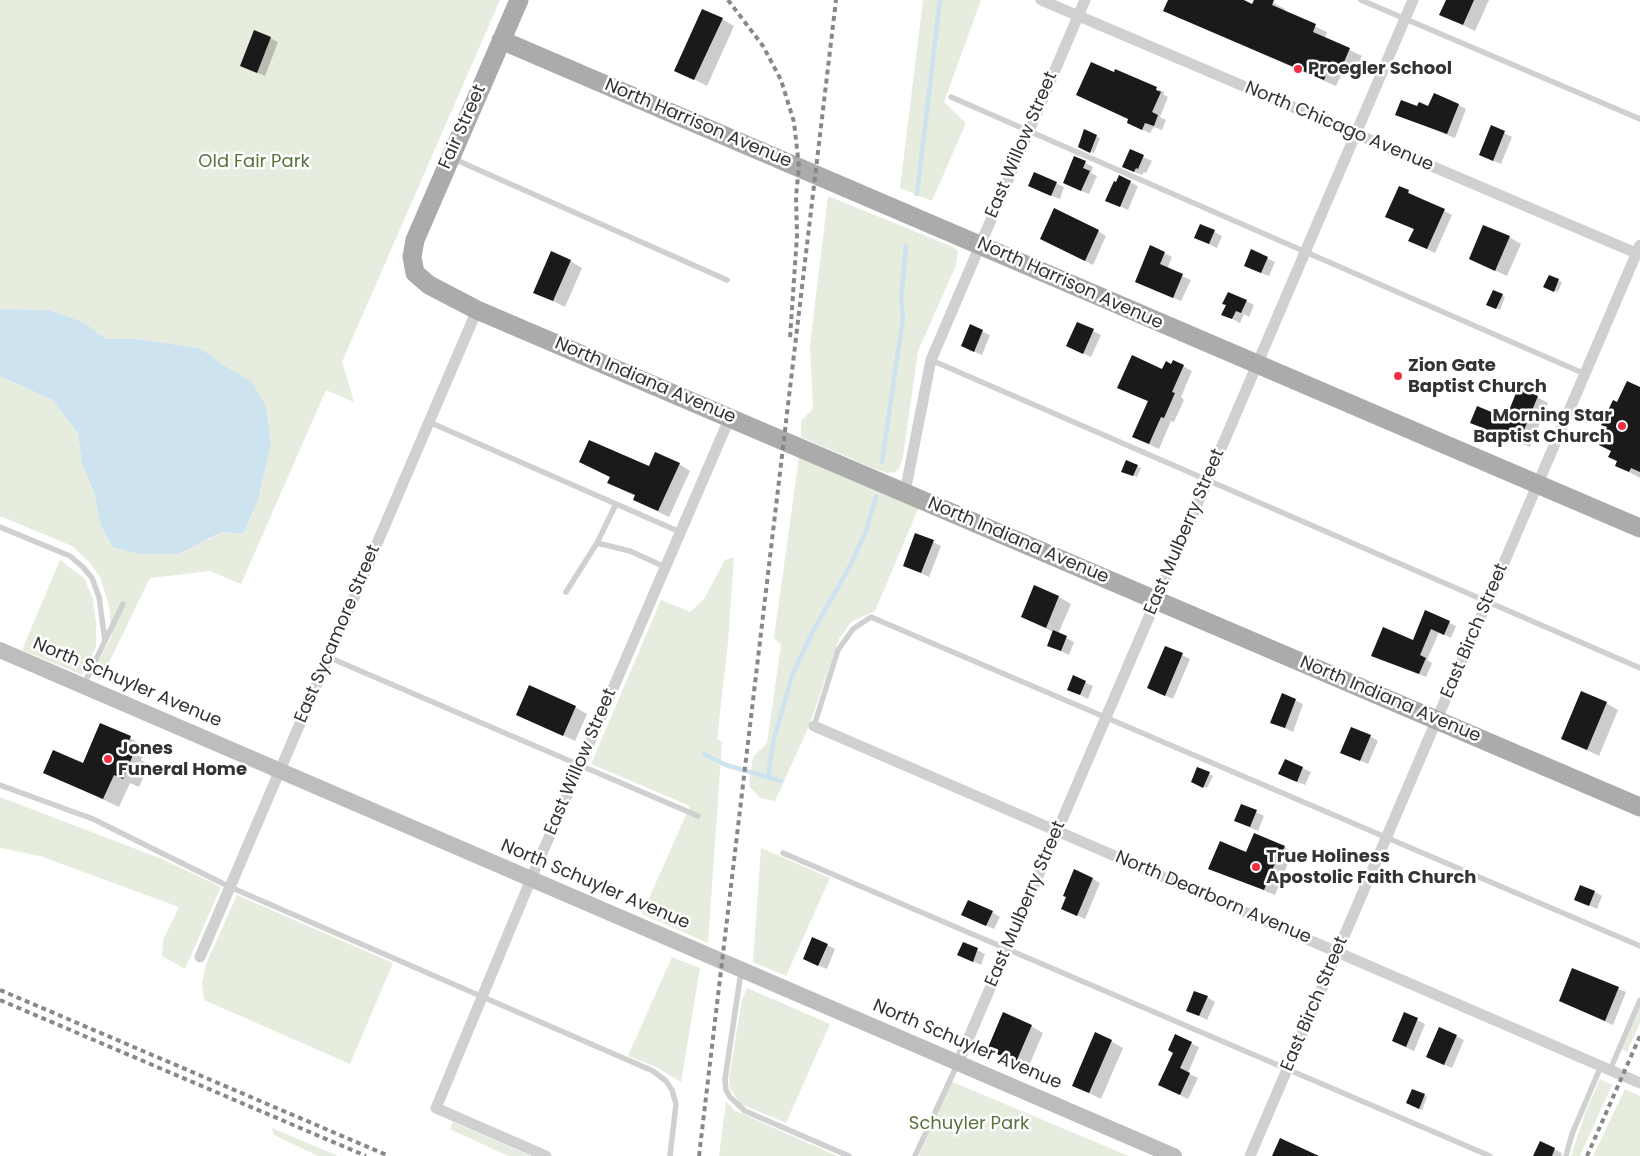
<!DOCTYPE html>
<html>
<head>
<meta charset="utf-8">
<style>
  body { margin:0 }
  canvas { display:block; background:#fff }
</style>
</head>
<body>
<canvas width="1640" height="1156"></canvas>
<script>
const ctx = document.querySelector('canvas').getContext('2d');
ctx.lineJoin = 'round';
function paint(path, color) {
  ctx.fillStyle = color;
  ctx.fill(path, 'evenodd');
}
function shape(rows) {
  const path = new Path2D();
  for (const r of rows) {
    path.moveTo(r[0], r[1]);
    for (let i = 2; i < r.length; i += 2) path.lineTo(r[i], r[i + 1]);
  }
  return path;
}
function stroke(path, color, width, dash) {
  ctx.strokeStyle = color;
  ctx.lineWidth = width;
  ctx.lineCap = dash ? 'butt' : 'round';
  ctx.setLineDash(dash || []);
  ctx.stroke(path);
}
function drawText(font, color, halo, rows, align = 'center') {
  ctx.font = font + ' Poppins,sans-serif';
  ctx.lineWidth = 5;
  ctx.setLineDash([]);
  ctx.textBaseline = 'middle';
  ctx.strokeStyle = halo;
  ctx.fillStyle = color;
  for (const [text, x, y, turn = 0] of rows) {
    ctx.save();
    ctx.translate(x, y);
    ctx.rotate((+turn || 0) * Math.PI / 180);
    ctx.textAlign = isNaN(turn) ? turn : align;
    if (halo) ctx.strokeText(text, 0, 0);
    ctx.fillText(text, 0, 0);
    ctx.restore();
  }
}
paint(shape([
  [0,0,500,0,342,362,354,402,326,390,241,584,210,571,150,578,100,681,96,677,99,660,112,636,109,606,100,577,90,563,72,546,0,516,0,376,52,400,78,433,82,465,94,492,100,523,208,540,222,532,243,534,258,500,271,444,266,405,251,381,225,366,200,348,136,339,106,339,83,322,50,310,0,309],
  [923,0,981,0,944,102,966,123,932,201,900,188],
  [828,196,953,247,958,251,956,265,918,351,903,456,900,467,895,472,888,473,875,469,801,437,801,421,813,409,810,345],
  [799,457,919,507,875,611,851,622,839,639,809,726,775,801,760,798,749,786,753,757,767,743,781,645,774,638],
  [734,557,728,642,717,739,722,742,708,943,642,914,690,806,591,764,661,600,690,612,704,599,725,560],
  [60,560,84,578,93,599,96,624,96,647,82,675,22,650],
  [0,797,162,859,221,887,185,969,162,956,163,940,179,907,40,856,0,848],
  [761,848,830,878,786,976,753,962],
  [237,895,393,963,350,1064,204,1000,202,984,206,964],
  [672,957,700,968,681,1082,656,1067,628,1056],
  [747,988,830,1024,786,1123,741,1104,730,1089,729,1077,742,1000],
  [1640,1007,1640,1023,1627,1052,1622,1049],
  [1600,1079,1612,1085,1580,1156,1571,1156,1586,1111],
  [950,1081,1129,1156,919,1156],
  [1625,1089,1640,1096,1640,1156,1593,1156],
  [726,1101,734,1110,837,1156,719,1156],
  [453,1122,531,1156,508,1156,450,1129],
  [272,1128,338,1156,318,1156,274,1135]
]), '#e6ecde');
paint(shape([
  [0,309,50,310,83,322,106,339,136,339,200,348,225,366,251,381,266,405,271,444,258,500,243,534,222,532,178,554,139,554,113,547,100,523,94,492,82,465,78,433,52,400,0,376]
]), '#cde3f0');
paint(shape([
  [1169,0,1241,0,1253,5,1255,0,1268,0,1285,9,1284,12,1327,32,1325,38,1362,56,1353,75,1343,71,1336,86,1177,17,1165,10],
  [1447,0,1489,0,1475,31,1441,14],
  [722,19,734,26,707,86,676,70],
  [270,38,278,42,265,76,241,65],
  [1114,73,1155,96,1158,89,1164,92,1164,95,1168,97,1160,117,1166,120,1162,130,1154,127,1150,133,1136,127,1130,119],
  [1459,105,1466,109,1455,138,1396,114,1418,108],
  [1492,127,1512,137,1501,164,1489,159],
  [1085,131,1100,138,1094,153,1083,149],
  [1130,151,1152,161,1146,173,1144,172,1142,175,1132,171],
  [1075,157,1093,167,1091,173,1097,176,1089,194,1072,187],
  [1130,182,1138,186,1128,210,1107,200],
  [1056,183,1064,187,1060,199,1037,190],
  [1399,187,1452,215,1435,253,1418,245,1415,230,1387,217],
  [1201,225,1222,236,1217,248,1196,238],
  [1098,231,1106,236,1093,265,1049,243],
  [1509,237,1521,244,1507,276,1470,259],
  [1252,251,1275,262,1269,276,1253,270],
  [1164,253,1172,257,1167,269,1191,280,1181,301,1136,282],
  [570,261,582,268,565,307,535,292],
  [1549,276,1562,282,1558,292,1544,287],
  [1502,295,1505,297,1500,310,1491,306],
  [1246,301,1254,305,1249,317,1244,314,1240,323,1223,314],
  [970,326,990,335,982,355,970,350],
  [1093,331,1101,335,1091,357,1076,350],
  [1183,366,1192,371,1181,397,1184,400,1174,422,1171,421,1159,449,1134,437,1149,402,1128,393,1163,371],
  [1640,388,1640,478,1616,465,1618,461,1612,451,1618,404],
  [1537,397,1548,403,1530,447,1472,423,1506,420],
  [679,464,690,471,669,517,646,506,634,500,636,496,620,489,650,467],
  [1137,466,1141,468,1137,477,1126,473],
  [933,542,941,546,929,577,904,565],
  [1059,597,1071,604,1058,634,1074,642,1069,655,1048,645,1053,632,1022,617],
  [1426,612,1456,626,1451,638,1439,632,1427,660,1432,663,1426,677,1372,655,1413,641],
  [1182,655,1190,659,1173,699,1157,692],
  [1073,677,1093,686,1088,699,1068,689],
  [1283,695,1303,704,1293,732,1272,722],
  [1606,703,1618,710,1599,756,1562,738],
  [575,707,587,714,575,741,518,714],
  [1370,736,1378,741,1368,764,1350,756],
  [130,738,147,747,141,760,149,765,139,787,130,783,119,807,44,772,83,765],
  [1285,760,1311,772,1305,785,1288,778],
  [1209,774,1213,776,1207,788,1196,784],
  [1242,805,1264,816,1258,831,1244,825],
  [1284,847,1295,853,1291,862,1289,861,1275,895,1209,868,1246,854],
  [1093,879,1100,883,1085,919,1062,908],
  [1595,892,1602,896,1597,909,1575,899],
  [992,912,1000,917,994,929,971,919],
  [964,944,985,954,981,965,967,959],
  [827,945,835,949,827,969,812,963],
  [1573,970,1626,992,1613,1025,1568,1005],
  [1207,997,1215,1002,1207,1020,1188,1010],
  [1405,1014,1425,1024,1414,1051,1401,1045],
  [1031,1026,1043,1033,1028,1068,989,1049],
  [1176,1036,1199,1047,1188,1073,1198,1078,1188,1099,1160,1085,1174,1053],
  [1456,1036,1464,1040,1452,1068,1435,1061],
  [1111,1041,1123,1048,1101,1099,1073,1085],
  [1424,1095,1427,1097,1422,1110,1411,1105],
  [1540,1143,1562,1153,1561,1156,1535,1156]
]), '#0003');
stroke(shape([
  [917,194,940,0],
  [882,462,903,318,901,299,906,246],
  [704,754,726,765,781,781],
  [768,776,774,739,792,676,812,633,851,564,866,531,876,497]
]), '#cde3f0', 4.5);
paint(shape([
  [1168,0,1244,0,1252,4,1254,0,1274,0,1272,5,1316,24,1313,32,1350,48,1341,69,1330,65,1324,80,1163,11],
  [1446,0,1474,0,1463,25,1439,15],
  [702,9,723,18,694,80,674,71],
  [254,30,271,37,257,73,240,66],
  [1091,62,1114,72,1115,69,1157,87,1156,90,1161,92,1152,112,1158,115,1154,126,1145,123,1142,130,1127,123,1128,119,1076,95],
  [1434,93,1459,104,1447,134,1395,115,1401,100,1417,106,1419,102,1428,106],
  [1491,125,1505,131,1493,161,1479,155],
  [1084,129,1097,135,1090,153,1078,147],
  [1130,149,1144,155,1138,169,1136,168,1134,172,1122,167],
  [1074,156,1086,161,1083,168,1090,171,1081,191,1063,183],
  [1034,172,1057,182,1051,196,1028,186],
  [1119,175,1131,181,1120,207,1105,201,1114,181,1116,182],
  [1399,186,1409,190,1408,193,1445,209,1427,249,1408,241,1414,229,1385,217],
  [1054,208,1099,230,1085,261,1040,239],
  [1200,224,1215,230,1209,244,1194,238],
  [1483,225,1510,236,1495,271,1469,259],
  [1150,245,1165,252,1160,264,1183,274,1173,298,1135,282],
  [1251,249,1268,257,1261,273,1244,266],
  [551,251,571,260,553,301,533,293],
  [1549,275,1559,279,1554,292,1543,287],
  [1493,290,1503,294,1496,309,1486,305],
  [1228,292,1247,300,1241,313,1236,311,1232,319,1221,315,1226,305,1222,304],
  [1077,322,1094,329,1083,354,1066,346],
  [970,324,983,330,974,352,961,346],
  [1132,355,1162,369,1166,361,1171,364,1173,360,1184,365,1172,392,1175,393,1164,418,1161,417,1149,444,1132,437,1148,401,1117,388],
  [1627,381,1640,387,1640,472,1631,468,1629,472,1615,466,1617,461,1608,457,1611,451,1599,445,1607,427,1601,425,1613,400,1617,402],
  [1518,388,1538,396,1519,442,1470,423,1477,406,1506,418],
  [589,440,649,466,655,452,680,463,658,511,633,500,635,495,607,483,610,477,579,462],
  [1126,460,1138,465,1133,476,1121,472],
  [915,533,934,540,921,573,903,566],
  [1034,585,1059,596,1046,628,1021,617],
  [1425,610,1450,621,1444,635,1431,629,1420,655,1426,658,1419,674,1371,656,1383,627,1413,640],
  [1053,630,1067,636,1061,651,1047,646],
  [1165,646,1183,653,1165,696,1147,688],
  [1073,675,1086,681,1080,695,1067,690],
  [529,685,576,706,563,736,516,715],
  [1581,691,1607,702,1587,750,1561,739],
  [1282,693,1296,699,1285,728,1270,723],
  [100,723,131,736,125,751,133,755,123,779,114,775,103,799,43,773,53,750,83,763],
  [1351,727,1371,735,1360,761,1340,753],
  [1285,759,1303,767,1297,782,1278,774],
  [1197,767,1210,772,1203,788,1191,782],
  [1241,804,1257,810,1250,827,1234,821],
  [1254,833,1285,846,1280,857,1278,856,1264,890,1208,869,1220,841,1246,852],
  [1074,869,1093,878,1077,916,1061,909,1066,897,1063,896],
  [1580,885,1595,891,1589,906,1574,900],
  [968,900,993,911,986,926,961,915],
  [812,937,828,944,818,966,803,959],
  [963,942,978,948,973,962,957,955],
  [1572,968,1619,987,1605,1021,1559,1001],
  [1194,991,1208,996,1199,1016,1186,1011],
  [1003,1012,1032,1025,1016,1062,987,1050],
  [1404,1012,1418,1018,1406,1047,1392,1041],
  [1439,1027,1457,1035,1444,1065,1426,1057],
  [1095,1032,1112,1040,1089,1093,1072,1086],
  [1175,1034,1192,1042,1180,1068,1190,1073,1180,1095,1158,1085,1173,1053,1168,1050],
  [1412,1089,1425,1094,1419,1109,1406,1103],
  [1280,1138,1319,1156,1272,1156],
  [1540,1141,1555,1148,1552,1156,1533,1156]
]), '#1a1a1a');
stroke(shape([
  [1361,0,1640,119],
  [951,97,1585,374],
  [454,159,727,280],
  [931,360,1640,668],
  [429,422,680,532],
  [0,527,70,556,83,567,92,578,99,597,105,641],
  [597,543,616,504],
  [566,592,597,543,630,551,665,567],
  [328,657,698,816],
  [84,684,123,604],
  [814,726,838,650,853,629,871,617,1640,946],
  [0,785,93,819,230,887,653,1071,666,1081,672,1090,676,1104,670,1156],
  [783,853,1490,1156],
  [741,972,725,1079,726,1090,730,1097,745,1111,849,1156],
  [1610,1070,1640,1000],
  [915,1156,957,1065],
  [1566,1156,1572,1134,1601,1066]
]), '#d0d0d0', 5.5);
stroke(shape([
  [1041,0,1636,253],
  [905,492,931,360,1085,0],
  [814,726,1640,1083],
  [200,957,477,310],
  [958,1063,1413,0],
  [546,1156,436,1108,531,879,730,417],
  [1250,1156,1640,245]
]), '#d0d0d0', 11);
stroke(shape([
  [0,650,1174,1156]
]), '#bdbdbd', 16);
stroke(shape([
  [519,0,415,240,412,257,415,273,429,285,477,310,1640,807],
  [501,40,1640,528]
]), '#ababab', 19);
stroke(shape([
  [728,0,763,46,781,80,794,122,799,167,796,196,797,236,790,338],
  [0,990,389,1156],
  [0,1000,366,1156],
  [699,1156,836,0],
  [1587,1156,1640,1036]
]), '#888', 4, [5, 4]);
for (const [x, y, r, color] of [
  [1298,69,5,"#f02e44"],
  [1398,376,5,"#f02e44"],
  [1622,426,5,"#f02e44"],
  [108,759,5,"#f02e44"],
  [1256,867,5,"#f02e44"]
]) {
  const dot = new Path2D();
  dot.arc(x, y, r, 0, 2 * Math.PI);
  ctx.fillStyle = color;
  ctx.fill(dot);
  stroke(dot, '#fff', 2);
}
drawText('bold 18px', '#333', '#fff', [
  ["Proegler School",1308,69],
  ["Zion Gate",1408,366],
  ["Baptist Church",1408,387],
  ["Morning Star",1612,416,"right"],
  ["Baptist Church",1612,437,"right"],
  ["Jones",118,749],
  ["Funeral Home",118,770],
  ["True Holiness",1266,857],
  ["Apostolic Faith Church",1266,878]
], 'left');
drawText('18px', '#333', '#fff', [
  ["North Harrison Avenue",698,124,23],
  ["Fair Street",463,127,-66],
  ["North Chicago Avenue",1339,127,23],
  ["East Willow Street",1022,145,-67],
  ["North Harrison Avenue",1070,284,24],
  ["North Indiana Avenue",645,381,23],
  ["East Mulberry Street",1185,532,-67],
  ["North Indiana Avenue",1018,541,23],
  ["East Birch Street",1475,631,-67],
  ["East Sycamore Street",338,634,-67],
  ["North Schuyler Avenue",127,683,23],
  ["North Indiana Avenue",1390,700,23],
  ["East Willow Street",581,762,-67],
  ["North Schuyler Avenue",595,885,23],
  ["North Dearborn Avenue",1213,898,23],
  ["East Mulberry Street",1026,904,-67],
  ["East Birch Street",1315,1004,-67],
  ["North Schuyler Avenue",967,1045,23]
]);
drawText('18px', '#57723c', '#fff', [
  ["Old Fair Park",254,162],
  ["Schuyler Park",969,1124]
]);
</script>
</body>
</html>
